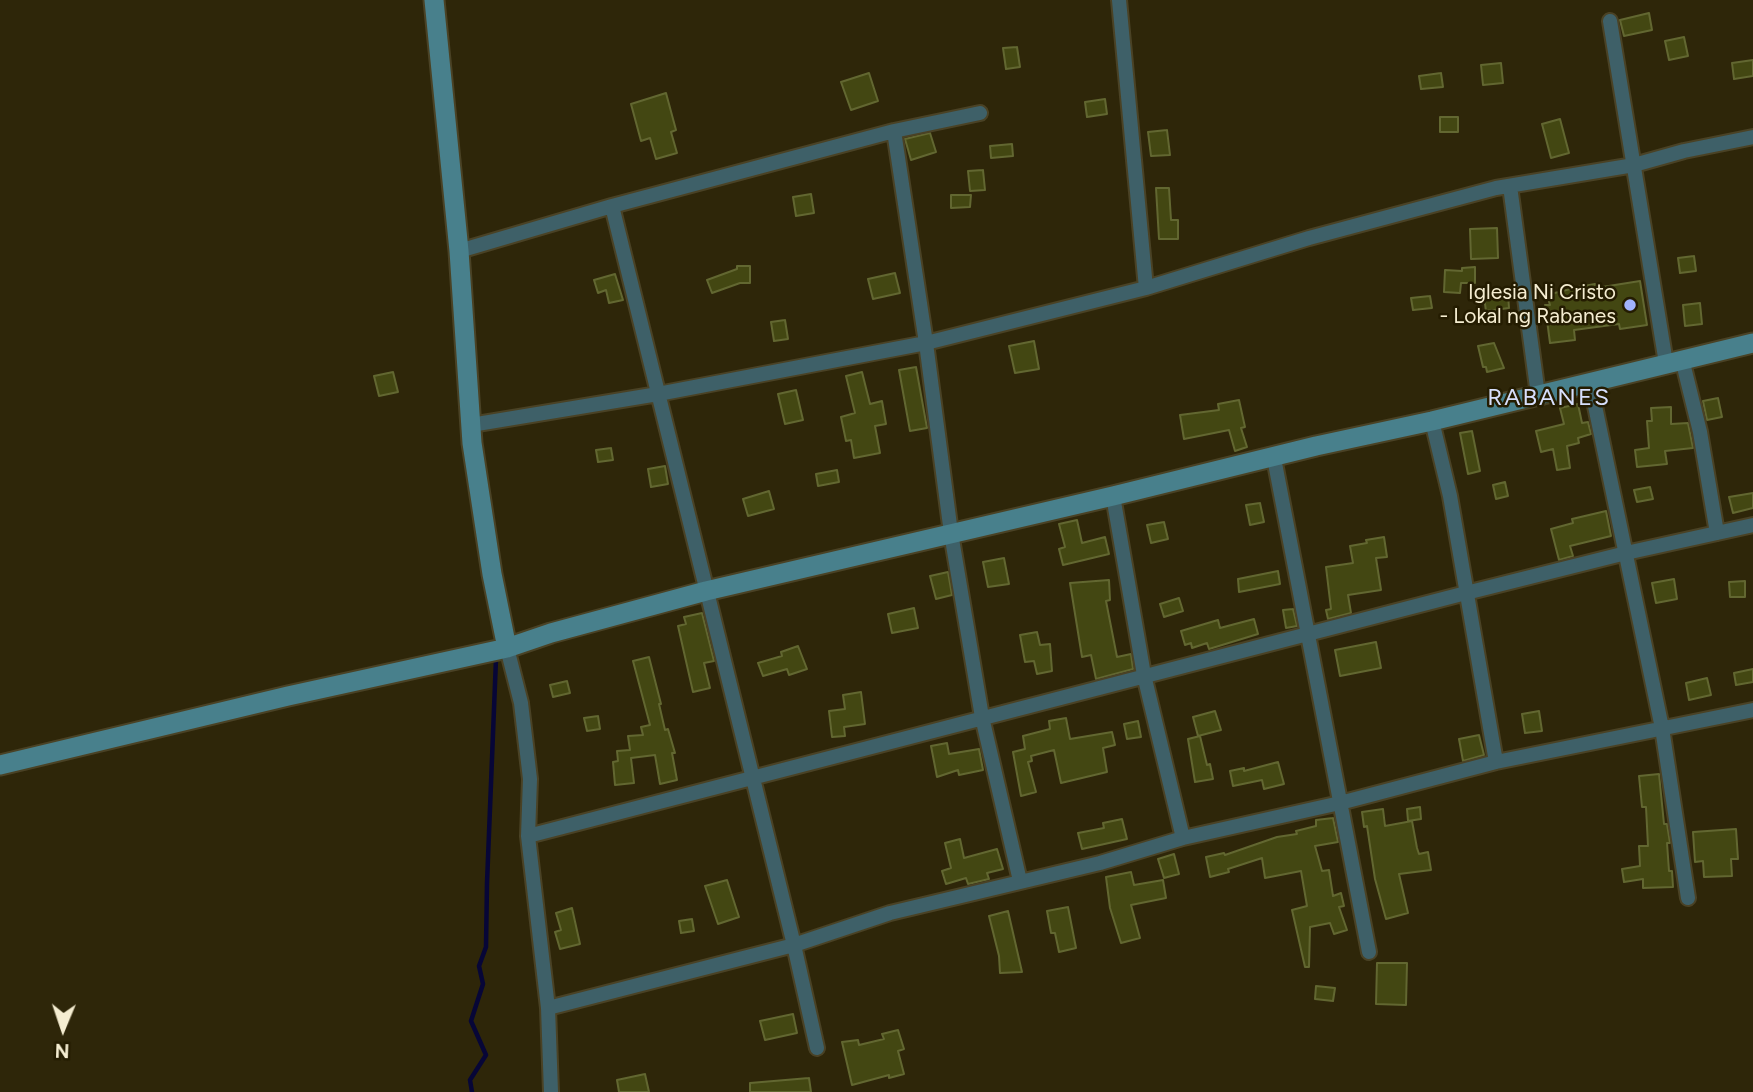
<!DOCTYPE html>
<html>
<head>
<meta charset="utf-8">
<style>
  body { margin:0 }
  #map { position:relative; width:1753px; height:1092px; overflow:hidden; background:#2e2609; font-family:Figtree,sans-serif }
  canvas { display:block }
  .north { position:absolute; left:28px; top:994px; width:70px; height:70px; -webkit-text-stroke:5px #241c01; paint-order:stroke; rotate:182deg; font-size:19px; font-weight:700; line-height:28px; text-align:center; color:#f5edd1 }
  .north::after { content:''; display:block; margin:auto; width:24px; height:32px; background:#f5edd1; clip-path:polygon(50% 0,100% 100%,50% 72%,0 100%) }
</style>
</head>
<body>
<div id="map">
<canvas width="1753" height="1092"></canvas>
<div class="north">N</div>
</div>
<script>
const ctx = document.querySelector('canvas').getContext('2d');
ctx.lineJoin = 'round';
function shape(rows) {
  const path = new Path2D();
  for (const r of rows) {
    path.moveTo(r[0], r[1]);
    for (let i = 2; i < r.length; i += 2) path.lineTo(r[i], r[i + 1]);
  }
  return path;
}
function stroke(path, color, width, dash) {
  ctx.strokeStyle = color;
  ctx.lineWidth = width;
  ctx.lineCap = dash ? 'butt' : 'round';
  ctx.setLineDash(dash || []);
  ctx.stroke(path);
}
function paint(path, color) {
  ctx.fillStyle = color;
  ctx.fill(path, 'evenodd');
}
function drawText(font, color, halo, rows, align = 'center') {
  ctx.font = font + ' Figtree,sans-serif';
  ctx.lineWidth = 5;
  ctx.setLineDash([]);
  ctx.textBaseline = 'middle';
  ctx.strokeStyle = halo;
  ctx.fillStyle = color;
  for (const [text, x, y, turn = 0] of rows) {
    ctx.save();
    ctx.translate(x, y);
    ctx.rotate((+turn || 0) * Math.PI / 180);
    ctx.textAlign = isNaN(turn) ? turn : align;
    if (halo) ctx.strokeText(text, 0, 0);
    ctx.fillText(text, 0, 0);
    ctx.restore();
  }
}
stroke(shape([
  [472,1092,470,1080,486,1055,471,1021,483,984,479,966,486,947,487,883,496,659]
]), '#070637', 4.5);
const building = shape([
  [1649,13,1652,30,1624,36,1620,20,1649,13],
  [1684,37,1688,56,1669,60,1665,41,1684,37],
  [1017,47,1020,67,1006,69,1003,48,1017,47],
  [1753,60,1753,76,1734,79,1732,63,1753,60],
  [1501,63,1503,83,1483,85,1481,65,1501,63],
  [869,73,878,101,851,110,841,82,869,73],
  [1441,73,1443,87,1421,89,1419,76,1441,73],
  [666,93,676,130,671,132,677,153,656,159,650,138,641,141,631,104,666,93],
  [1105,99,1107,114,1087,117,1085,102,1105,99],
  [1440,117,1458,117,1458,132,1440,132,1440,117],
  [1560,119,1569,153,1551,158,1542,124,1560,119],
  [1167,130,1170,155,1151,156,1148,132,1167,130],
  [930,133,936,152,911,160,905,139,930,133],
  [1012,144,1013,156,991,158,990,146,1012,144],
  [983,170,985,190,970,191,968,171,983,170],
  [1156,188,1169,188,1171,220,1178,220,1178,239,1159,239,1156,188],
  [811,194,814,213,796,216,793,197,811,194],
  [951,195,971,195,970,207,951,208,951,195],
  [1497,228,1498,258,1471,259,1470,229,1497,228],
  [1694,256,1696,271,1680,273,1678,258,1694,256],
  [737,266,750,266,750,283,740,283,712,293,707,280,737,269,737,266],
  [1475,267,1475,283,1461,283,1460,293,1444,292,1445,270,1462,271,1462,268,1475,267],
  [895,273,900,293,873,299,868,279,895,273],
  [615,274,623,300,609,303,606,290,598,293,594,280,615,274],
  [1640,281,1647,325,1620,329,1619,324,1574,330,1575,340,1550,343,1545,305,1550,305,1547,295,1578,287,1595,284,1596,288,1640,281],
  [1508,294,1509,308,1486,311,1484,297,1508,294],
  [1430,296,1432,308,1413,310,1411,298,1430,296],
  [1700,303,1702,324,1685,326,1683,305,1700,303],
  [785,320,788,339,774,341,771,322,785,320],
  [1034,341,1039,369,1015,373,1009,346,1034,341],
  [1494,343,1504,368,1487,372,1486,367,1483,367,1478,346,1494,343],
  [916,367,927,428,910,431,899,370,916,367],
  [393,372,398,392,379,396,374,376,393,372],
  [862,372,870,404,882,401,886,424,875,426,880,453,854,458,851,440,846,441,841,417,855,413,846,376,862,372],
  [796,390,803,420,785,424,778,394,796,390],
  [1718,398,1722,417,1707,420,1703,401,1718,398],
  [1239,400,1245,427,1241,428,1247,447,1235,451,1229,430,1184,439,1180,415,1219,410,1218,404,1239,400],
  [1578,404,1582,423,1588,422,1591,434,1578,438,1579,443,1567,446,1570,468,1557,470,1553,449,1541,452,1536,431,1564,424,1560,408,1578,404],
  [1671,407,1671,424,1688,423,1693,448,1665,451,1667,464,1637,467,1635,450,1649,448,1647,421,1652,421,1651,408,1671,407],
  [1472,431,1480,471,1468,474,1460,433,1472,431],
  [611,448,613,460,598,462,596,450,611,448],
  [665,466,668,484,651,487,648,469,665,466],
  [837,470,839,482,818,486,816,474,837,470],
  [1505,482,1508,496,1496,499,1493,485,1505,482],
  [1650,487,1653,499,1637,502,1634,490,1650,487],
  [769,491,774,509,748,516,743,499,769,491],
  [1753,493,1753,508,1733,513,1729,497,1753,493],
  [1260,503,1264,522,1250,525,1246,505,1260,503],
  [1606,511,1611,536,1570,546,1573,556,1559,560,1551,529,1573,523,1572,519,1606,511],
  [1077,520,1082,543,1105,537,1109,554,1063,565,1059,549,1065,547,1059,524,1077,520],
  [1164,522,1168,539,1151,543,1147,525,1164,522],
  [1384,537,1387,557,1376,558,1381,590,1348,595,1351,613,1328,619,1326,610,1331,609,1326,567,1353,563,1350,546,1367,543,1366,540,1384,537],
  [1004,558,1009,584,988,587,983,562,1004,558],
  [1278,571,1280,584,1239,592,1238,579,1278,571],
  [948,572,952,595,936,599,930,576,948,572],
  [1674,579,1677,599,1656,603,1652,583,1674,579],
  [1109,580,1110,600,1106,601,1117,657,1131,654,1133,669,1096,679,1091,655,1082,657,1070,583,1109,580],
  [1745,581,1745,597,1730,597,1729,582,1745,581],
  [1179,598,1183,611,1164,617,1160,604,1179,598],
  [914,608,918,628,892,633,888,614,914,608],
  [1293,609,1297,626,1286,628,1283,610,1293,609],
  [702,613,714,661,704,663,710,688,693,692,678,626,686,624,684,617,702,613],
  [1254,619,1258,634,1209,649,1207,643,1192,648,1191,643,1185,645,1181,631,1218,620,1220,628,1254,619],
  [1037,632,1040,645,1050,644,1052,671,1037,674,1034,661,1025,662,1020,635,1037,632],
  [1376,642,1381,668,1340,676,1335,650,1376,642],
  [798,646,807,669,789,675,787,669,763,676,758,663,782,656,781,652,798,646],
  [649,657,661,704,659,704,665,730,668,729,675,753,672,753,677,780,660,784,655,755,631,758,634,783,615,785,613,762,618,761,617,751,630,750,628,736,643,735,641,727,650,725,633,661,649,657],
  [1753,669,1753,682,1736,685,1734,673,1753,669],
  [1707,678,1711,695,1689,700,1686,683,1707,678],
  [567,681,570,693,553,697,550,685,567,681],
  [861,692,865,724,844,727,845,736,832,737,829,711,845,709,843,695,861,692],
  [1215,711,1221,730,1198,736,1193,717,1215,711],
  [1539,711,1542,731,1525,733,1522,714,1539,711],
  [598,716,600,729,587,731,584,718,598,716],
  [1066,718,1070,739,1112,732,1115,745,1103,748,1107,772,1061,783,1054,750,1031,756,1032,761,1028,762,1036,792,1021,796,1013,752,1025,749,1023,736,1050,729,1049,721,1066,718],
  [1138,721,1141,737,1127,739,1124,724,1138,721],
  [1479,735,1484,755,1463,761,1459,739,1479,735],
  [1200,736,1207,765,1210,764,1213,779,1195,782,1188,739,1200,736],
  [947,743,949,754,979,749,983,770,959,775,958,770,937,777,931,746,947,743],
  [1278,762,1284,784,1264,789,1262,780,1233,786,1230,771,1244,768,1244,771,1278,762],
  [1659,774,1664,824,1667,824,1670,843,1667,843,1669,871,1672,871,1673,887,1643,888,1643,879,1624,882,1622,869,1640,866,1639,846,1648,846,1646,807,1642,807,1639,776,1659,774],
  [1420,807,1421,819,1408,821,1407,809,1420,807],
  [1383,809,1385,826,1412,821,1417,848,1419,854,1428,852,1431,870,1399,874,1408,913,1386,919,1375,879,1367,826,1364,827,1362,812,1383,809],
  [1333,818,1338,842,1315,846,1322,871,1329,870,1333,896,1341,893,1344,906,1339,907,1347,930,1334,934,1330,923,1310,927,1309,967,1305,967,1292,910,1307,906,1301,871,1265,878,1262,858,1228,869,1229,872,1210,877,1206,857,1224,853,1225,855,1277,837,1297,834,1296,831,1316,826,1316,820,1333,818],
  [1122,819,1127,839,1082,849,1078,833,1104,828,1103,823,1122,819],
  [1736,829,1738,859,1731,859,1732,876,1704,877,1703,861,1695,862,1693,832,1736,829],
  [960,839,964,858,997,849,1003,869,987,873,989,879,968,884,966,878,946,884,942,871,951,868,945,843,960,839],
  [1174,854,1179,874,1164,878,1158,859,1174,854],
  [1131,872,1134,885,1163,880,1166,898,1131,905,1140,938,1121,943,1110,908,1106,877,1131,872],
  [727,880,739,917,718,924,705,886,727,880],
  [1068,907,1076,948,1059,952,1055,933,1051,933,1047,911,1068,907],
  [572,908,580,944,560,949,555,932,561,930,556,913,572,908],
  [1008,911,1022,972,1000,973,999,956,989,916,1008,911],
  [692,919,694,931,681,933,679,921,692,919],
  [1377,963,1407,963,1406,1005,1376,1004,1377,963],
  [1316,986,1335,988,1333,1001,1315,999,1316,986],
  [793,1014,797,1033,765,1040,760,1021,793,1014],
  [898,1030,904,1049,898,1051,904,1074,889,1078,889,1075,852,1085,842,1042,858,1040,859,1045,884,1039,882,1034,898,1030],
  [645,1074,649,1092,619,1092,617,1080,645,1074],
  [809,1078,811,1092,750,1092,750,1083,809,1078]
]);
paint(building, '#434712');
stroke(building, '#626731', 2);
const street = shape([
  [1119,0,1146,288],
  [1610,21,1666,363],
  [894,131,980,113],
  [1510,186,1538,395],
  [612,206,794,945,817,1048],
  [459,251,612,206,894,131,926,343,951,533,982,717,1020,881],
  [1682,359,1700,432,1717,533],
  [1590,382,1662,728,1688,898],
  [1432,421,1450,496,1496,762],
  [471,425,658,394,926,343,1146,288,1309,238,1496,188,1634,165,1684,151,1753,137],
  [1274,458,1369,952],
  [1113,496,1144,675,1183,838],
  [507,648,521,703,530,779,528,836,548,1008,551,1092],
  [528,836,1466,593,1626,553,1753,525],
  [548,1008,794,945,890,913,1100,863,1183,838,1340,803,1496,762,1753,710]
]);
const secondary = shape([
  [434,0,459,251,472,443,492,574,507,648],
  [0,765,288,696,507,648,551,633,706,591,1113,496,1316,446,1432,421,1753,343]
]);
stroke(street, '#4a4225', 18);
stroke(secondary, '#4a4225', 23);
stroke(street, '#3e6068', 14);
stroke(secondary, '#48808c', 19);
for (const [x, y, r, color] of [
  [1630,305,7,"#a1b3fd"]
]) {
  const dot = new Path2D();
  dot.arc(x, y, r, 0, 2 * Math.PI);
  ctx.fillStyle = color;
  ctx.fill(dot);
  stroke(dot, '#241c01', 2.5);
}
drawText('21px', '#f5edd1', '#241c01', [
  ["Iglesia Ni Cristo",1616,293],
  ["- Lokal ng Rabanes",1616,317]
], 'right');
ctx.letterSpacing = '2px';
drawText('24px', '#d7dffc', '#241c01', [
  ["RABANES",1549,398]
]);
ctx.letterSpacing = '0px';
</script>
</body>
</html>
